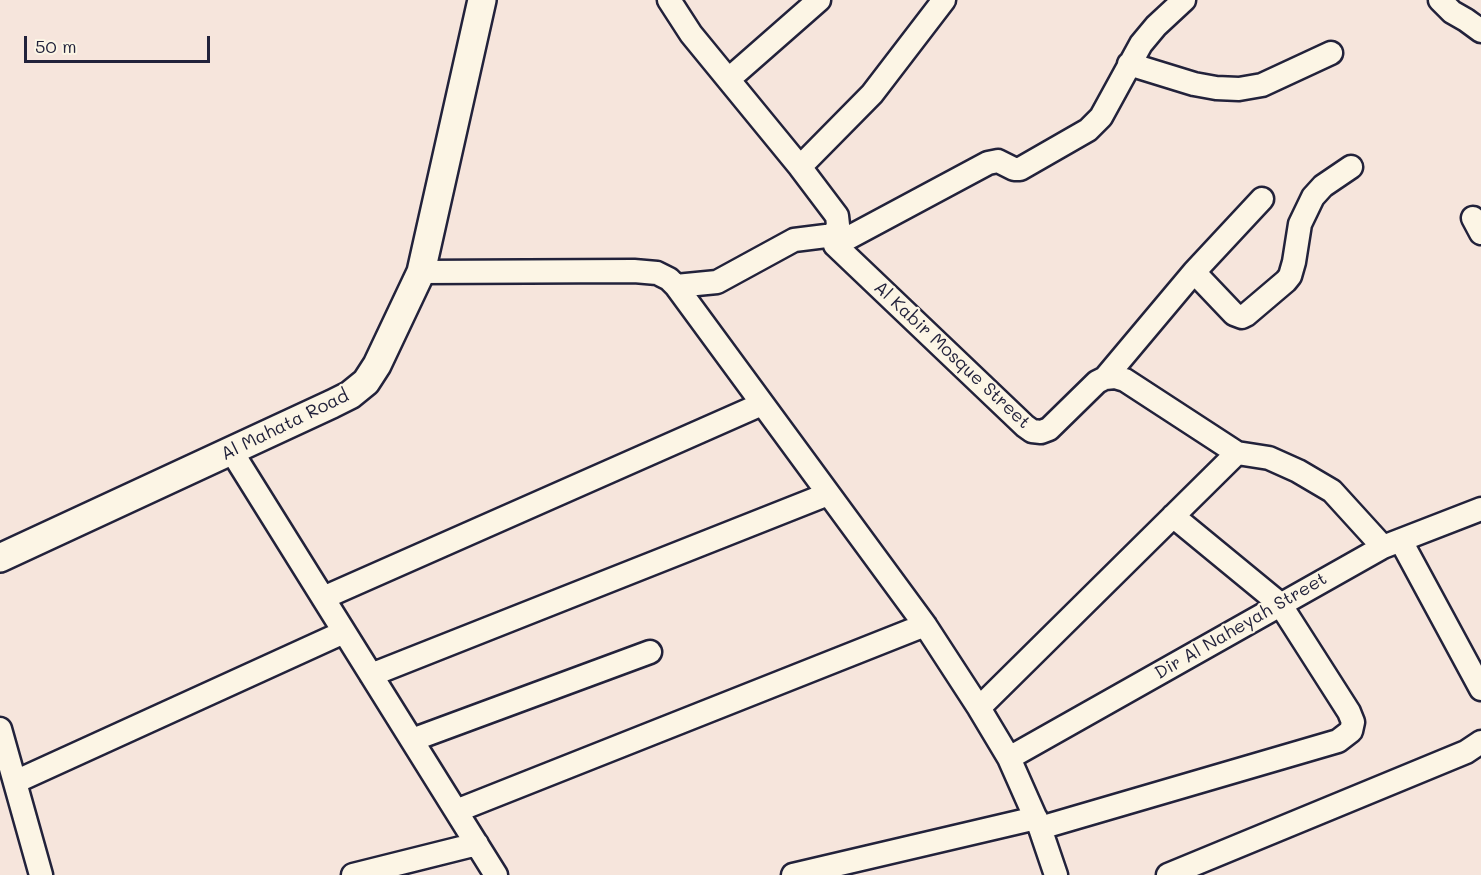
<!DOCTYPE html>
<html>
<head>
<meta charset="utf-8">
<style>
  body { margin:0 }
  #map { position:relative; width:1481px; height:875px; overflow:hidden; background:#f6e5dc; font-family:Mali,sans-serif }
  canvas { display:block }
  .scale { position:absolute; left:24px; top:36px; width:186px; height:27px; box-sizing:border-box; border:3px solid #22223b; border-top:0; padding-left:8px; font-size:18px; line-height:21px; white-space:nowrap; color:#22223b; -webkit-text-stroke:4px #fcf5e5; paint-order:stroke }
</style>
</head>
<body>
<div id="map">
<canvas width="1481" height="875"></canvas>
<div class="scale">50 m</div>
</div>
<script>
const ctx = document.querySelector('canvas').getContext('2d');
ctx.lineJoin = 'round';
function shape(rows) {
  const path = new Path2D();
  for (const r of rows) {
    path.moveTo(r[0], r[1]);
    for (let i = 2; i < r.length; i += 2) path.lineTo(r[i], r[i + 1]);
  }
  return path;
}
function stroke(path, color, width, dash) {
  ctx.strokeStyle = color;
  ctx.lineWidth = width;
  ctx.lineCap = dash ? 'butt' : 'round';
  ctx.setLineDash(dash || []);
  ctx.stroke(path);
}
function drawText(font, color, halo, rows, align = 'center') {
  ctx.font = font + ' Mali,sans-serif';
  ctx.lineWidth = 4.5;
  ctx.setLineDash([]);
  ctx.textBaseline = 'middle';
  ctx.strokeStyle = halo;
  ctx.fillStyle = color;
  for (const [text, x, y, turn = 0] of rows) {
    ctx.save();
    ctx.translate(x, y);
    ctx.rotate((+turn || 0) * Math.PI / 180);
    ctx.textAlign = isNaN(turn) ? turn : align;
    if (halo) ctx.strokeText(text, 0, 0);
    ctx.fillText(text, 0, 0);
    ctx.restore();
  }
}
const minor = shape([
  [669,0,691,34,800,167,837,216,838,225,833,238,835,245,1025,426,1032,431,1041,432,1049,429,1097,382,1105,378,1115,377,1125,380,1237,453,1269,458,1298,471,1332,491,1383,547],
  [1440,0,1452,12,1466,20,1481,31],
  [1129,64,1194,84,1216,88,1239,89,1262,85,1331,53],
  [729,79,819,0],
  [800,167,872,94,944,0],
  [1473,218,1481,233],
  [835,245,988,163,998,161,1014,169,1020,169,1088,130,1101,117,1141,44,1156,26,1184,0],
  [421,272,634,271,657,273,669,279,676,286,925,625,979,708,1009,758,1040,828,1056,875],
  [1194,272,1234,314,1242,317,1246,315,1286,281,1290,276,1294,262,1300,224,1313,197,1323,186,1351,167],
  [676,286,717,282,794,240,834,235],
  [1105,378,1194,272,1262,199],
  [232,452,496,875],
  [1401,541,1481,689],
  [323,598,762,404],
  [371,675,828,494],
  [979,708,1237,453],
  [0,729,41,875],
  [412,740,650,652],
  [1009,758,1383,547,1481,509],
  [15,782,344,632],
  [456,811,925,625],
  [1040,828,1338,741,1351,731,1353,722,1349,712,1280,604,1173,516],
  [353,875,477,844],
  [793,875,1036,818],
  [1168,875,1466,752,1481,742]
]);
const tertiary = shape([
  [0,558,332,404,350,395,366,382,377,365,421,272,482,0]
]);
stroke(minor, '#22223b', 27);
stroke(tertiary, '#22223b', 32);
stroke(minor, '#fcf5e5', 22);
stroke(tertiary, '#fcf5e5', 27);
drawText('18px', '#22223b', '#fcf5e5', [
  ["Al Kabir Mosque Street",952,355,43],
  ["Al Mahata Road",285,425,-26],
  ["Dir Al Naheyah Street",1241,626,-30]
]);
</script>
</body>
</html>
